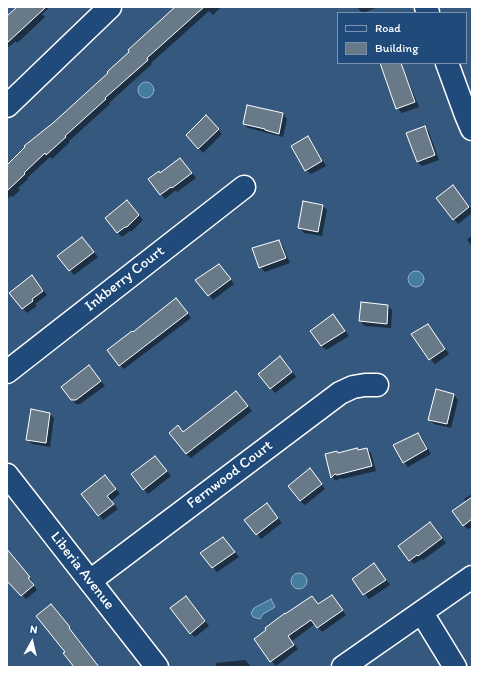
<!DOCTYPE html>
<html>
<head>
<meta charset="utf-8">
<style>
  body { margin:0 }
  #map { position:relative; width:479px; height:674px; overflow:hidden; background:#35587e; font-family:Itim,sans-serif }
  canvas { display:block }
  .frame { position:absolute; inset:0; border:8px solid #fff; pointer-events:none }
  .legend { position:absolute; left:337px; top:12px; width:130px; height:52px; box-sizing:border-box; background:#1f4a7a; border:1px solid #7992af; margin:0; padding:5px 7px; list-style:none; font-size:12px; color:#fff }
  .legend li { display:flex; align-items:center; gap:8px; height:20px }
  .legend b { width:20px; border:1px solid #7992af }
  .north { position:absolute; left:12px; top:622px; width:40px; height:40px; -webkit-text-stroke:3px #1f4a7a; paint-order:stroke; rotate:8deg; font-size:11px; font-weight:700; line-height:16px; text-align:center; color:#fff }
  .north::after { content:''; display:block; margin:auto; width:14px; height:18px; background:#fff; clip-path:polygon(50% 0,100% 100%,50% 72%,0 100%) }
</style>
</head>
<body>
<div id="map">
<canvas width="479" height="674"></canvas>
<div class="frame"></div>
<ul class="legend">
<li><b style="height:5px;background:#1f4a7a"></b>Road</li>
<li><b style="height:11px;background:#687988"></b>Building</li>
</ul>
<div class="north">N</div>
</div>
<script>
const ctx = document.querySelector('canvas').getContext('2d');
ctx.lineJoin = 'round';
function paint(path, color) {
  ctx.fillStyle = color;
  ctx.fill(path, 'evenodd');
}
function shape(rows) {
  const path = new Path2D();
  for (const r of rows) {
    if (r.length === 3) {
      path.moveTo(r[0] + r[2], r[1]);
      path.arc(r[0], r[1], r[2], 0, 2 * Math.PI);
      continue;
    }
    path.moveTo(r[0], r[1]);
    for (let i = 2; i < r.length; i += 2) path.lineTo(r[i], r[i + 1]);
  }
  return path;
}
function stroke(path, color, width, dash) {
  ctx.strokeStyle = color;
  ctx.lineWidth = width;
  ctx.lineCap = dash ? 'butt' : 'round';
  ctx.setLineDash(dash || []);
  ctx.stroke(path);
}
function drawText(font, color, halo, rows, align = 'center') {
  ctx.font = font + ' Itim,sans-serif';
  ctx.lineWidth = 3;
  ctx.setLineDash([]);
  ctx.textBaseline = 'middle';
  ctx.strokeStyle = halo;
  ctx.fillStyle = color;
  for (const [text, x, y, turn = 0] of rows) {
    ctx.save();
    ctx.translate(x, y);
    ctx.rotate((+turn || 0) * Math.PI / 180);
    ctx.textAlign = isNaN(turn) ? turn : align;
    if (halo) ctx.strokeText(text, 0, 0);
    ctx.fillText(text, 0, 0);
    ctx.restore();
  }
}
const water = shape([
  [146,90,8],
  [416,279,8],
  [299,581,8],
  [271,599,275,607,263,614,260,619,253,617,251,613,254,608,271,599]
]);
paint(water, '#457d9f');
stroke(water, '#8fb1c5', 1);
paint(shape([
  [19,7,50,7,42,14,45,17,28,33,17,43,16,41,7,48,7,17],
  [184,7,221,7,213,15,209,11,151,63,152,64,109,103,110,104,69,141,70,142,52,159,50,157,27,178,28,179,18,188,20,190,13,197,11,196,7,199,7,167,53,123],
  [357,7,378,7,363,13,362,13],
  [379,63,401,63,419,107,402,113,397,108],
  [283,114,287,119,283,137,248,128,244,124],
  [206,116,222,134,203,153,187,135],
  [425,127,429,132,439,160,422,166,417,162],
  [308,138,312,142,326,166,311,174,306,170],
  [184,163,196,178,177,192,176,190,165,199,161,194,160,174],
  [457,191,472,210,472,213,458,224,454,219],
  [127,201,143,220,132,231,130,231,122,237,117,232],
  [323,206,327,210,322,236,304,233,300,228],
  [472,235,472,246,467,240],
  [82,238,98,257,74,275,70,270],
  [279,241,283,246,290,263,265,272,260,267],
  [223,269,234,284,213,300,197,280],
  [36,281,47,295,35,304,37,306,27,313,11,293],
  [180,303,191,318,124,369,120,365,133,333],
  [388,306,392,310,391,328,365,326,360,321],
  [333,316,349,336,326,350,321,345],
  [428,325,449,354,435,364,430,359],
  [285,362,296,377,275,393,259,374],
  [89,366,105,386,80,404,76,404,72,400],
  [436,391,454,395,458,400,451,428,434,424,429,419],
  [236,392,252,411,191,458,186,454,184,433],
  [32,411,50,414,54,418,50,447,32,444,27,439],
  [418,434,422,438,431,454,408,467,404,462],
  [367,449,371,453,376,471,342,479,340,478,336,481,332,477,337,452,339,454],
  [155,457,171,476,148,494,132,475],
  [314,474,325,489,305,505,300,501],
  [105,476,120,494,111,501,118,509,103,520,82,494],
  [472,494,472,527,468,529,463,525,466,502,464,499],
  [271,509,282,523,261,539,246,520],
  [435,528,446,543,423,560,422,559,414,564,410,560],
  [223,538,239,557,217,572,202,553],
  [7,548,33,582,32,583,37,590,26,599,7,579],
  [374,564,390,585,369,599,353,579],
  [332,596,346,615,322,632,315,624,292,641,298,649,276,666,255,640,312,597,319,605],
  [190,602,209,626,195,637,190,633],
  [245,660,250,665,250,667,216,667,216,663]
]), '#0007');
const building = shape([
  [17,7,46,7,7,43,7,16,17,7],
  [175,7,204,7,147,58,148,60,105,98,106,99,65,136,66,137,46,155,45,153,24,173,25,174,7,191,7,165,25,147,24,146,53,123,108,73,107,72,129,52,128,50,175,7],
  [380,63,401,63,415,102,396,109,380,63],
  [247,105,283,113,279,134,265,130,265,129,243,124,247,105],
  [206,115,219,129,198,149,186,135,206,115],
  [425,126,435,155,417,162,406,133,425,126],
  [308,136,322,161,305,171,291,146,308,136],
  [180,158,192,173,172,188,171,187,160,195,148,179,159,171,160,173,180,158],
  [453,185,469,207,453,220,436,198,453,185],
  [127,200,139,215,127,227,125,227,117,233,105,218,127,200],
  [303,201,323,205,318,232,298,228,303,201],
  [82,237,94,252,69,271,57,256,82,237],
  [279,240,286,258,259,268,252,248,279,240],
  [219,264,231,279,208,296,195,280,219,264],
  [32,275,43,291,32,299,33,301,22,309,9,293,32,275],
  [176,298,188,313,119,366,107,350,132,331,133,332,176,298],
  [361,302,388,305,387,324,359,321,361,302],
  [333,314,345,331,321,346,310,331,333,314],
  [428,324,445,349,429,360,411,334,428,324],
  [280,356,292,372,270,389,258,374,280,356],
  [89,365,101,381,76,400,71,400,61,387,89,365],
  [436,389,454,394,447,424,428,420,436,389],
  [236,391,248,406,186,454,169,433,178,425,183,432,236,391],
  [31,409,50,413,46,443,26,440,31,409],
  [418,433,427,449,403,463,393,445,418,433],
  [357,448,358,450,367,448,372,466,337,475,335,474,331,478,325,454,337,451,338,453,357,448],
  [155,456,167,471,143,490,131,474,155,456],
  [310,468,322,484,300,501,288,486,310,468],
  [105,475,116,489,107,496,114,504,98,516,81,494,105,475],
  [472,497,472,519,463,526,452,511,472,497],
  [267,503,278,518,256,535,244,520,267,503],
  [430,522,442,538,418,556,417,555,409,561,398,546,430,522],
  [223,537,235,552,212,568,200,553,223,537],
  [7,549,30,577,28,578,34,585,21,596,7,581,7,549],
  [374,563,386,580,363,595,352,579,374,563],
  [332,595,343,610,317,628,311,620,288,636,294,645,270,662,254,639,266,630,265,628,285,613,285,614,312,596,318,604,332,595],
  [186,596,205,621,190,634,170,608,186,596],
  [51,604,70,627,69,628,99,667,74,667,63,653,65,652,36,616,51,604]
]);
paint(building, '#687988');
stroke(building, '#fff', 1);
const minor = shape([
  [426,7,428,13],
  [447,63,466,115,472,129],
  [7,106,110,7],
  [7,372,244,187],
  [90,581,340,393,353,387,365,385,377,385],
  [422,613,455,667],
  [343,667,472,577]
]);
const major = shape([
  [7,475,157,667]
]);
stroke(minor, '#fff', 25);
stroke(major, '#fff', 25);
stroke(minor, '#1f4a7a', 22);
stroke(major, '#1f4a7a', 22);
drawText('15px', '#fff', '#1f4a7a', [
  ["Inkberry Court",125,279,-38],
  ["Fernwood Court",230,475,-37],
  ["Liberia Avenue",82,571,52]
]);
</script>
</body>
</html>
